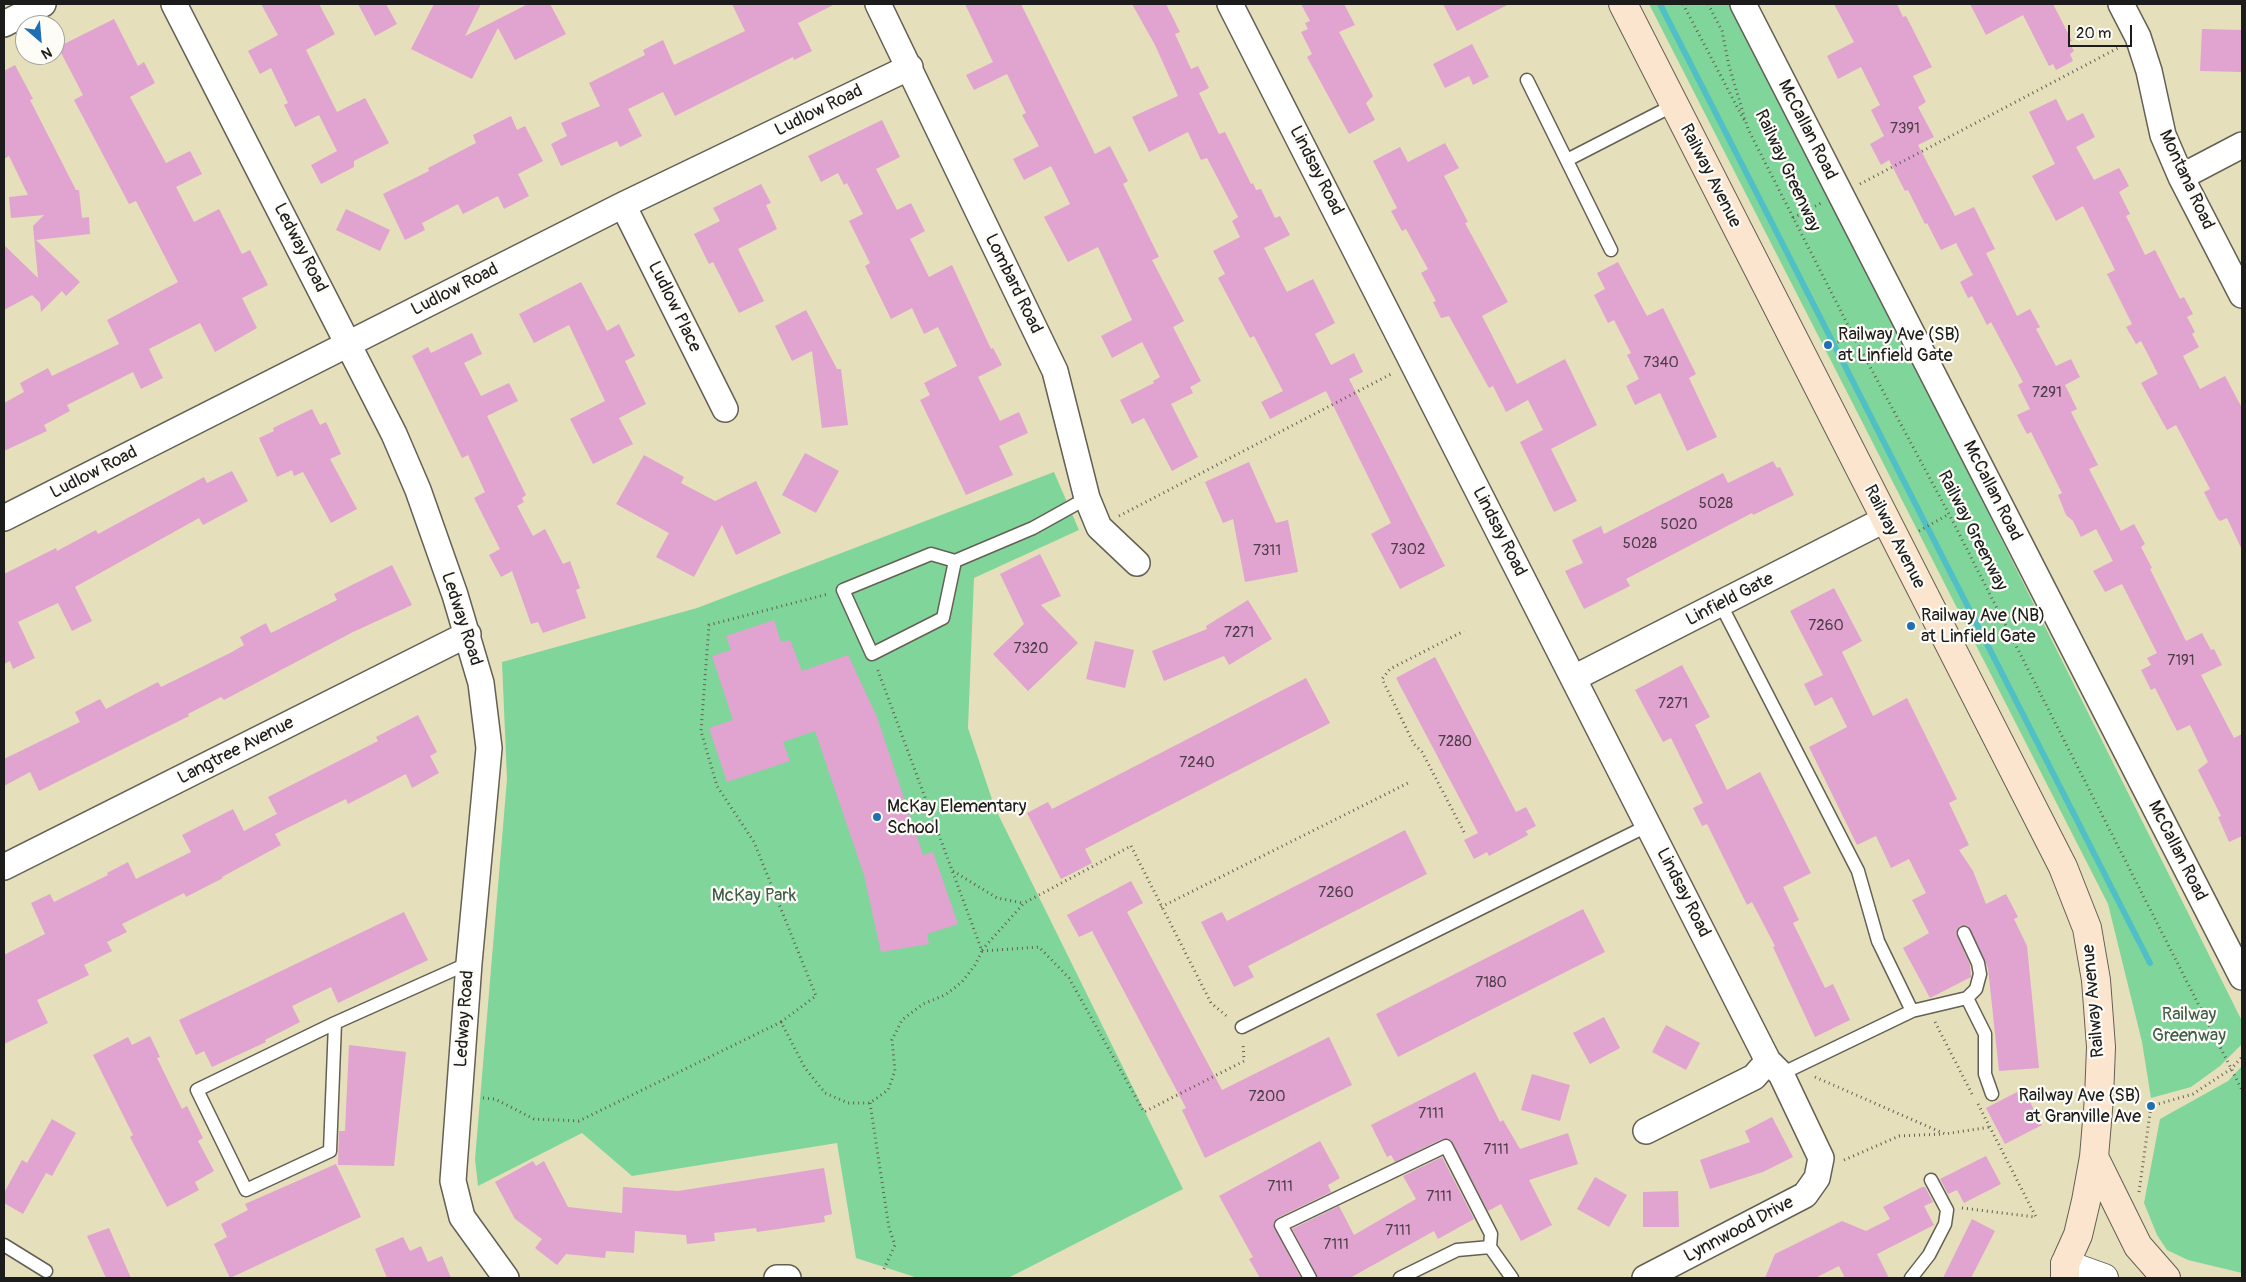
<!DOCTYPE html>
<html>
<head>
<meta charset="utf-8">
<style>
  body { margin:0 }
  #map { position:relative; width:2246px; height:1282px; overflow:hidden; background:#e6dfbb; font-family:Pangolin,sans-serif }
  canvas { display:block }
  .frame { position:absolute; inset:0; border:5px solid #1c1c1c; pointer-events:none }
  .north { position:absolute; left:15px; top:15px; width:50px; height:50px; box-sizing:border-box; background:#fdfcf7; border:1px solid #a3a29f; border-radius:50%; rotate:153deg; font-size:14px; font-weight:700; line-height:20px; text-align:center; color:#1c1c1c }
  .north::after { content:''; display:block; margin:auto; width:18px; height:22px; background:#1f6fb2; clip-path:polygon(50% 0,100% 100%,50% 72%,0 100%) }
  .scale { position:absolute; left:2068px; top:25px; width:64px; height:22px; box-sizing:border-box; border:2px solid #1c1c1c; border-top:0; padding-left:6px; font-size:15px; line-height:18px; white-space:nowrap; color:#1c1c1c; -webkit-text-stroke:4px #fdfcf7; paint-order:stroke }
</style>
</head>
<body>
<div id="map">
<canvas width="2246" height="1282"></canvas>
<div class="frame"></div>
<div class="north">N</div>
<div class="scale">20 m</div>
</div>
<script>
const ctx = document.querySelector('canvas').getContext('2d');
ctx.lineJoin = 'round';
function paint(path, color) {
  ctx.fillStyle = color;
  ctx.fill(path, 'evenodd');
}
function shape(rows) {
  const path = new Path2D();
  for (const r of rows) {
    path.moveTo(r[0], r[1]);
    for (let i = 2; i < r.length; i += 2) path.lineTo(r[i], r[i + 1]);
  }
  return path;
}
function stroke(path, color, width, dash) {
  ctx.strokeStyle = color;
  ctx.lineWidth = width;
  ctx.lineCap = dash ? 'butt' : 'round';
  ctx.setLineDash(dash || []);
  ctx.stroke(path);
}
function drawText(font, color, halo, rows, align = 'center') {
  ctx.font = font + ' Pangolin,sans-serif';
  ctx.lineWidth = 4.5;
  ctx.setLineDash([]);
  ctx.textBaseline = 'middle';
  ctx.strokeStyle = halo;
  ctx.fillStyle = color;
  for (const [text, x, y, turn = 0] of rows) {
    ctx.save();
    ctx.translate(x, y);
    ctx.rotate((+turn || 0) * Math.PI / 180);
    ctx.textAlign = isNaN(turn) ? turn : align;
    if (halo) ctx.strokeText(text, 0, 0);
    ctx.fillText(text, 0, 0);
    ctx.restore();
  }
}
paint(shape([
  [1649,4,1734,4,2242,1021,2242,1044,2220,1066,2191,1087,2151,1098,2142,1042,2108,904],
  [1054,472,1079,530,974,578,968,728,995,808,1183,1189,1008,1278,918,1278,856,1258,837,1143,632,1176,582,1133,478,1186,475,1159,507,779,502,662,697,608],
  [2242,1066,2242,1273,2188,1260,2167,1250,2157,1235,2144,1203,2160,1119,2228,1081]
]), '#80d69a');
stroke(shape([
  [1660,4,2150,963]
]), '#51bfc6', 6);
paint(shape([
  [261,4,319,4,335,34,306,50,337,112,365,98,389,143,354,161,354,167,321,184,311,165,337,151,319,115,295,127,284,105,288,103,271,68,260,74,248,51,278,35],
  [358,4,386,4,397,24,375,36],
  [434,4,481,4,465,36,528,4,550,4,566,34,515,60,498,28,472,79,411,49],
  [732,4,835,4,798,23,812,51,794,60,793,57,675,116,663,92,628,109,642,136,620,147,617,141,561,166,551,144,567,136,561,123,600,106,589,83,645,55,643,50,663,40,674,65,745,31],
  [965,4,1021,4,1095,154,1110,146,1128,181,1123,184,1159,257,1152,260,1184,321,1173,327,1201,381,1190,387,1193,393,1171,404,1198,457,1172,471,1144,418,1132,424,1120,400,1154,383,1153,381,1160,377,1142,342,1112,358,1101,336,1132,320,1098,247,1068,262,1044,217,1070,204,1051,166,1024,180,1013,159,1039,146,1022,115,1026,113,1007,74,974,90,966,75,993,62],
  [1132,4,1166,4,1180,32,1175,34,1191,69,1198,66,1209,88,1199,93,1219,134,1225,132,1251,184,1253,183,1256,190,1261,189,1275,218,1280,216,1290,235,1264,248,1287,292,1313,279,1335,323,1315,334,1331,365,1354,353,1363,372,1349,379,1445,566,1400,589,1371,534,1391,523,1326,391,1270,419,1261,402,1283,391,1254,336,1250,338,1218,278,1225,274,1213,251,1240,237,1232,221,1238,217,1207,158,1201,160,1188,132,1149,152,1132,117,1178,96,1155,45],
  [1301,4,1344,4,1355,25,1339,32,1373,96,1366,103,1375,120,1349,134,1307,57,1312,54,1301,32,1308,29,1305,23,1310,21],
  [1443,4,1509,4,1457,31],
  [1834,4,1897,4,1903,17,1906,16,1932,67,1913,76,1926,102,1918,107,1934,137,1918,145,1955,216,1974,207,1995,249,1986,253,2017,316,2030,309,2040,327,2036,329,2056,366,2071,359,2080,377,2065,385,2077,409,2071,412,2098,465,2089,469,2121,531,2134,524,2145,544,2141,547,2152,568,2150,569,2186,641,2202,633,2211,650,2214,649,2222,665,2201,675,2234,738,2242,734,2242,836,2229,842,2218,817,2221,816,2198,770,2208,762,2190,725,2177,731,2155,688,2151,690,2141,670,2151,665,2147,658,2157,653,2122,584,2105,592,2093,571,2113,561,2096,529,2081,537,2073,521,2066,515,2058,495,2062,493,2031,432,2027,434,2017,415,2030,409,2018,385,2023,382,1991,322,1987,325,1972,296,1968,298,1960,282,1973,275,1956,243,1941,250,1927,223,1925,224,1908,190,1905,191,1889,160,1881,165,1870,144,1884,136,1871,110,1880,105,1861,67,1838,79,1827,56,1854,42],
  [1970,4,2053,4,2072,41,2069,42,2074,51,2070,54,2073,61,2056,70,2053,64,2049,66,2023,15,1986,35],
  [114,19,138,66,144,62,155,83,130,97,166,163,190,151,202,174,176,187,194,222,219,209,242,254,250,250,268,285,242,298,257,328,215,352,200,323,149,349,163,378,141,389,133,372,67,405,70,411,44,425,47,431,4,451,4,403,24,392,20,383,48,368,52,376,119,344,107,320,178,282,136,201,129,204,74,100,83,95,58,47],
  [2202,29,2242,30,2242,72,2200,71],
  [1472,44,1489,77,1473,85,1469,76,1445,88,1433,64],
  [15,65,33,99,30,100,76,190,79,190,82,218,89,217,90,234,36,240,80,282,66,296,62,291,41,312,40,303,32,295,4,310,4,245,38,278,33,226,44,215,11,218,9,197,28,195,9,156,4,159,4,71],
  [2056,99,2067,121,2083,113,2095,137,2076,147,2094,180,2119,168,2121,171,2129,186,2119,192,2130,214,2126,216,2145,255,2155,250,2180,299,2184,297,2193,314,2187,317,2195,332,2192,334,2199,347,2183,356,2200,389,2225,376,2242,408,2242,550,2227,518,2220,521,2217,518,2204,492,2210,489,2176,425,2167,430,2141,383,2158,374,2141,341,2136,344,2126,327,2132,324,2107,274,2115,270,2083,206,2056,221,2032,176,2055,164,2029,112],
  [511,116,517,130,525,126,543,161,518,174,529,196,504,209,498,196,463,214,458,204,422,223,425,230,405,240,383,194,429,171,428,168,476,143,473,135],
  [882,120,900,157,876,169,897,210,911,203,925,231,910,239,929,277,952,265,991,349,993,348,1002,365,978,377,1000,421,1019,412,1028,433,999,446,1013,475,966,495,920,400,930,395,924,383,957,366,938,327,924,334,912,308,891,319,865,266,870,263,849,221,863,214,847,183,844,185,838,173,821,182,808,156],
  [1445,143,1459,168,1444,176,1468,222,1465,223,1508,302,1482,316,1517,384,1565,359,1597,425,1551,449,1577,501,1554,512,1520,442,1543,430,1528,400,1506,412,1493,386,1489,388,1449,316,1441,318,1433,302,1436,301,1421,273,1428,269,1406,229,1402,231,1391,211,1397,208,1373,161,1400,147,1408,162],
  [761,184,771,203,766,205,777,229,738,249,764,301,739,313,713,262,709,264,694,234,720,221,713,208],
  [346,209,390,230,380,251,336,230],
  [1618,262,1647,316,1663,308,1696,374,1689,378,1717,437,1687,451,1660,393,1635,405,1626,386,1639,379,1627,355,1631,353,1614,320,1608,323,1594,295,1605,289,1597,273],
  [581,282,607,331,619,324,635,356,625,361,646,404,619,418,633,444,593,464,570,419,605,401,569,325,534,343,519,314],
  [806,310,837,369,841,369,848,425,822,428,812,351,792,361,775,326],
  [472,333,482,354,464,363,481,396,509,383,518,401,487,416,526,495,522,498,524,502,517,506,533,536,545,529,563,564,570,561,580,588,576,590,586,618,543,633,538,622,531,624,512,571,501,577,489,555,500,549,474,498,485,492,468,455,462,458,412,356,428,347,431,353],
  [312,409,320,425,326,422,341,454,330,459,357,509,331,523,303,472,294,476,292,470,277,477,259,438,274,431,273,428],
  [805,453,839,471,816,513,782,495],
  [644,455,684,477,681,483,715,501,756,481,781,533,736,555,722,525,694,577,656,557,669,533,616,504],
  [1773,461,1777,468,1780,467,1794,495,1753,515,1752,513,1626,579,1630,586,1584,609,1565,571,1583,563,1572,540,1601,526,1604,534,1723,473,1728,483],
  [1249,462,1276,523,1288,520,1298,572,1245,582,1233,519,1223,523,1205,482],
  [232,471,248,501,203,525,199,518,75,587,92,621,72,631,58,603,18,622,35,658,13,669,10,661,4,664,4,574,56,548,57,551,96,530,98,534,204,477,207,483],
  [1040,554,1061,596,1041,605,1078,643,1028,691,993,654,1024,624,1000,574],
  [392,565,412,605,353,632,224,700,221,697,188,714,189,716,39,791,30,772,4,786,4,759,80,722,75,712,100,699,106,709,158,682,161,687,232,652,244,645,240,637,266,623,271,633,337,600,334,594],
  [1834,588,1862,641,1842,652,1873,716,1907,698,1957,799,1949,803,1969,845,1959,850,1973,871,1986,904,2006,894,2018,917,2014,919,2027,946,2039,1068,1999,1071,1988,968,1968,926,1960,926,1956,933,1970,965,1971,977,1930,998,1903,948,1929,933,1912,900,1926,893,1909,859,1891,868,1876,836,1857,845,1809,747,1847,727,1832,697,1815,706,1804,684,1823,675,1790,611],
  [1248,600,1272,639,1229,665,1224,656,1164,681,1152,651,1207,629,1206,626],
  [774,620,781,642,790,640,802,671,848,655,877,717,923,855,933,852,958,924,927,934,929,944,881,952,864,875,815,731,783,742,790,761,727,782,709,728,733,720,712,656,731,650,726,636],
  [1095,641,1134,650,1125,688,1086,679],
  [1435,657,1516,812,1526,807,1536,826,1526,831,1528,835,1489,856,1487,852,1474,859,1464,840,1478,833,1396,678],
  [1682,665,1710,717,1695,725,1727,790,1760,772,1811,873,1783,887,1799,920,1793,923,1825,988,1833,984,1850,1020,1815,1037,1773,947,1775,946,1752,902,1747,905,1707,824,1702,826,1693,808,1703,803,1671,738,1663,742,1635,690],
  [1306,678,1330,723,1085,849,1092,863,1061,879,1027,813,1048,802,1052,809],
  [418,715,437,752,430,756,439,773,412,788,406,774,348,804,346,799,275,834,281,845,222,877,223,878,186,897,184,893,122,924,127,932,107,942,112,951,84,965,89,975,37,1000,48,1023,4,1044,4,955,45,934,31,903,50,894,54,902,108,875,107,873,128,862,136,879,191,852,182,835,233,809,244,831,277,814,268,797,378,741,376,737],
  [1405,830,1427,874,1248,966,1254,977,1234,987,1201,922,1222,912,1227,921],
  [1131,881,1143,903,1127,912,1222,1090,1329,1037,1352,1085,1205,1158,1182,1110,1186,1108,1092,931,1079,937,1067,915],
  [1583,909,1605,952,1398,1057,1376,1014],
  [404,912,428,960,338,1003,331,987,292,1006,300,1022,265,1040,266,1042,212,1067,204,1051,196,1055,179,1020],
  [1604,1017,1620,1048,1590,1064,1573,1033],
  [1666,1025,1700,1043,1686,1070,1652,1052],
  [150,1036,160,1057,157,1058,182,1109,187,1106,203,1138,198,1141,214,1171,195,1182,199,1190,167,1207,130,1137,133,1135,93,1055,128,1037,132,1045],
  [349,1045,406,1052,394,1166,338,1165,339,1131,345,1131],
  [1475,1072,1500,1122,1503,1120,1520,1149,1568,1133,1578,1164,1529,1180,1552,1225,1521,1241,1501,1204,1488,1211,1451,1140,1442,1139,1395,1162,1391,1155,1387,1157,1371,1125],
  [1532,1074,1570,1085,1560,1121,1521,1110],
  [2023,1089,2042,1125,2005,1144,1986,1108],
  [1772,1117,1793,1157,1763,1172,1710,1189,1700,1160,1750,1142,1745,1131],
  [52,1119,76,1133,52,1176,46,1173,23,1214,4,1203,4,1193,22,1160,27,1163],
  [1320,1141,1340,1178,1328,1185,1331,1192,1277,1218,1273,1224,1301,1278,1260,1278,1249,1259,1253,1257,1219,1196],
  [1986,1156,2001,1184,1964,1203,1957,1190,1948,1194,1940,1179],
  [1442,1157,1474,1219,1438,1239,1434,1231,1350,1278,1318,1278,1292,1229,1339,1206,1354,1235,1416,1199,1403,1176],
  [533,1161,536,1166,544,1161,568,1207,622,1213,623,1187,678,1191,824,1168,832,1214,824,1216,825,1222,757,1232,756,1228,714,1233,715,1241,687,1244,686,1235,635,1231,634,1253,606,1251,605,1258,566,1254,557,1265,535,1248,542,1239,515,1219,495,1182],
  [336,1164,361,1217,230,1278,214,1244,227,1237,221,1224,248,1210,245,1204],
  [1595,1177,1627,1195,1609,1227,1577,1209],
  [1922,1187,1925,1187,1933,1202,1924,1206,1934,1225,1877,1254,1889,1278,1845,1278,1839,1266,1815,1278,1765,1278,1775,1254,1842,1221,1866,1231,1890,1219,1883,1207],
  [1678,1191,1679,1227,1643,1227,1643,1192],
  [1972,1219,1995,1231,1971,1278,1943,1278],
  [109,1228,131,1278,106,1278,87,1236],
  [403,1237,410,1251,421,1246,428,1262,442,1256,451,1278,387,1278,375,1249]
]), '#e1a3cf');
const service = shape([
  [1527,80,1611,250],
  [1567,160,1674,105],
  [955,561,943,618,872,654,843,590,931,554,955,561,1033,528,1087,498],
  [1721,605,1858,871,1878,941,1912,1011],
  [1967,998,1985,1034,1985,1074,1992,1094],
  [335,1023,330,1151,246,1190,197,1090,335,1023,469,963],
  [1242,1027,1649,825],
  [1781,1074,1912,1011,1967,998,1976,989,1980,974,1978,963,1964,933],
  [4,1245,46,1271],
  [1310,1278,1281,1225,1446,1146,1491,1234,1490,1247,1512,1278],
  [1400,1278,1457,1250,1490,1247],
  [1911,1278,1929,1255,1945,1224,1947,1210,1931,1180]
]);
const minor = shape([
  [174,4,394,434,418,490,455,595,481,683,489,748,469,963,453,1181,462,1217,506,1278],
  [878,4,1055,371,1087,498,1099,527,1137,563],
  [1230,4,1768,1061,1781,1074,1821,1158,1817,1178,1805,1195,1645,1278],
  [1743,4,2242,977],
  [2121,4,2138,37,2149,71,2163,135,2181,177,2242,295],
  [4,24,43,4],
  [2181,177,2242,145],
  [623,205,725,409],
  [4,518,623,205,910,67],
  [1574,678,1884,520],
  [4,867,468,634],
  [1646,1131,1754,1077,1768,1061],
  [777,1278,788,1278]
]);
const tertiary = shape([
  [2065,1264,2104,1278]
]);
const secondary = shape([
  [1623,4,2063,867,2087,928,2096,980,2101,1047,2099,1098,2094,1157,2086,1201,2078,1235,2065,1264,2065,1278],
  [2094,1157,2138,1246,2166,1278]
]);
stroke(service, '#636054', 15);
stroke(minor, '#636054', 28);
stroke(tertiary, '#636054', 30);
stroke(secondary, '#636054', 30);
stroke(shape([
  [1683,4,1745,122],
  [1708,4,1722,31,1729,66,1748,129,1854,337,1949,514,2242,1090],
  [1860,184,2118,48],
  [1793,218,1821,203],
  [1828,345,1854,337],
  [1119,516,1393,373],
  [1919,531,1949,514],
  [1464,832,1422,752,1414,744,1382,679,1390,669,1464,631],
  [1131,846,1211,1003,1229,1018],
  [953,871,997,898,1023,903],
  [1161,907,1408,783],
  [982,950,1024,903,1131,846],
  [982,951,1039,947,1069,978,1144,1112,1244,1061,1243,1043],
  [781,1022,816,996,754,842,717,786,701,731,709,625,828,594],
  [1935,1022,1972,1094],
  [1815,1077,1945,1134,1990,1127],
  [483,1098,495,1099,534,1119,579,1121,781,1022,805,1068,825,1093,848,1103,870,1103,888,1090,895,1071,892,1040,902,1020,923,1004,945,995,962,982,975,965,982,951,877,668],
  [870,1103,889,1228,895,1245,884,1269],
  [1978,1104,2036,1217],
  [1844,1160,1899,1136,1943,1134],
  [2139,1192,2151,1106,2193,1094,2231,1069,2242,1057],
  [1962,1208,2035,1217]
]), '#636054', 3, [1, 4]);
stroke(service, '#fff', 12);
stroke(minor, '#fff', 25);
stroke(tertiary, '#fff', 28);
stroke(secondary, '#fce5cf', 28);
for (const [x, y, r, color] of [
  [1828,345,5,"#1f6fb2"],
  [1911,626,5,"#1f6fb2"],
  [877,817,5,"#1f6fb2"],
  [2151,1106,5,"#1f6fb2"]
]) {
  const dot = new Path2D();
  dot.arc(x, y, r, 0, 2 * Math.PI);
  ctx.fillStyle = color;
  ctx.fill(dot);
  stroke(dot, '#fdfcf7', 2);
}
drawText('15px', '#4d3e49', null, [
  ["7391",1905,129],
  ["7340",1661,363],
  ["7291",2047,393],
  ["5028",1716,504],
  ["5020",1679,525],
  ["5028",1640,544],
  ["7302",1408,550],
  ["7311",1267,551],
  ["7260",1826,626],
  ["7271",1239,633],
  ["7320",1031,649],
  ["7191",2181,661],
  ["7271",1673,704],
  ["7280",1455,742],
  ["7240",1197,763],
  ["7260",1336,893],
  ["7180",1491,983],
  ["7200",1267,1097],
  ["7111",1431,1114],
  ["7111",1496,1150],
  ["7111",1280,1187],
  ["7111",1439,1197],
  ["7111",1398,1231],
  ["7111",1336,1245]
]);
drawText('18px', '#1c1c1c', '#fdfcf7', [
  ["Ludlow Road",819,111,-26],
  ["McCallan Road",1807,130,63],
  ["Lindsay Road",1316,171,63],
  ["Railway Greenway",1787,171,65],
  ["Railway Avenue",1710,176,63],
  ["Montana Road",2186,180,65],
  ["Ledway Road",300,248,63],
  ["Lombard Road",1013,284,64],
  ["Ludlow Road",455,290,-27],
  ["Ludlow Place",674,307,64],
  ["Ludlow Road",94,473,-27],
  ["McCallan Road",1992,491,63],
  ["Railway Greenway",1972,531,63],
  ["Lindsay Road",1499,532,63],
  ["Railway Avenue",1894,537,63],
  ["Linfield Gate",1730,600,-27],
  ["Ledway Road",461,619,72],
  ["Langtree Avenue",236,751,-27],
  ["McCallan Road",2177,851,63],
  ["Lindsay Road",1683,893,63],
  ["Railway Avenue",2094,1001,-95],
  ["Ledway Road",465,1019,-86],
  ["Lynnwood Drive",1739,1230,-28]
]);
drawText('18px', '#1c1c1c', '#fdfcf7', [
  ["Railway Ave (SB)",1838,335],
  ["at Linfield Gate",1838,356],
  ["Railway Ave (NB)",1921,616],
  ["at Linfield Gate",1921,637],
  ["McKay Elementary",887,807],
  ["School",887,828],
  ["Railway Ave (SB)",2141,1096,"right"],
  ["at Granville Ave",2141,1117,"right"]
], 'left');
drawText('18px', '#3f5d48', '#fdfcf7', [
  ["McKay Park",754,896],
  ["Railway",2189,1015],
  ["Greenway",2189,1036]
]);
</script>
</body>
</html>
